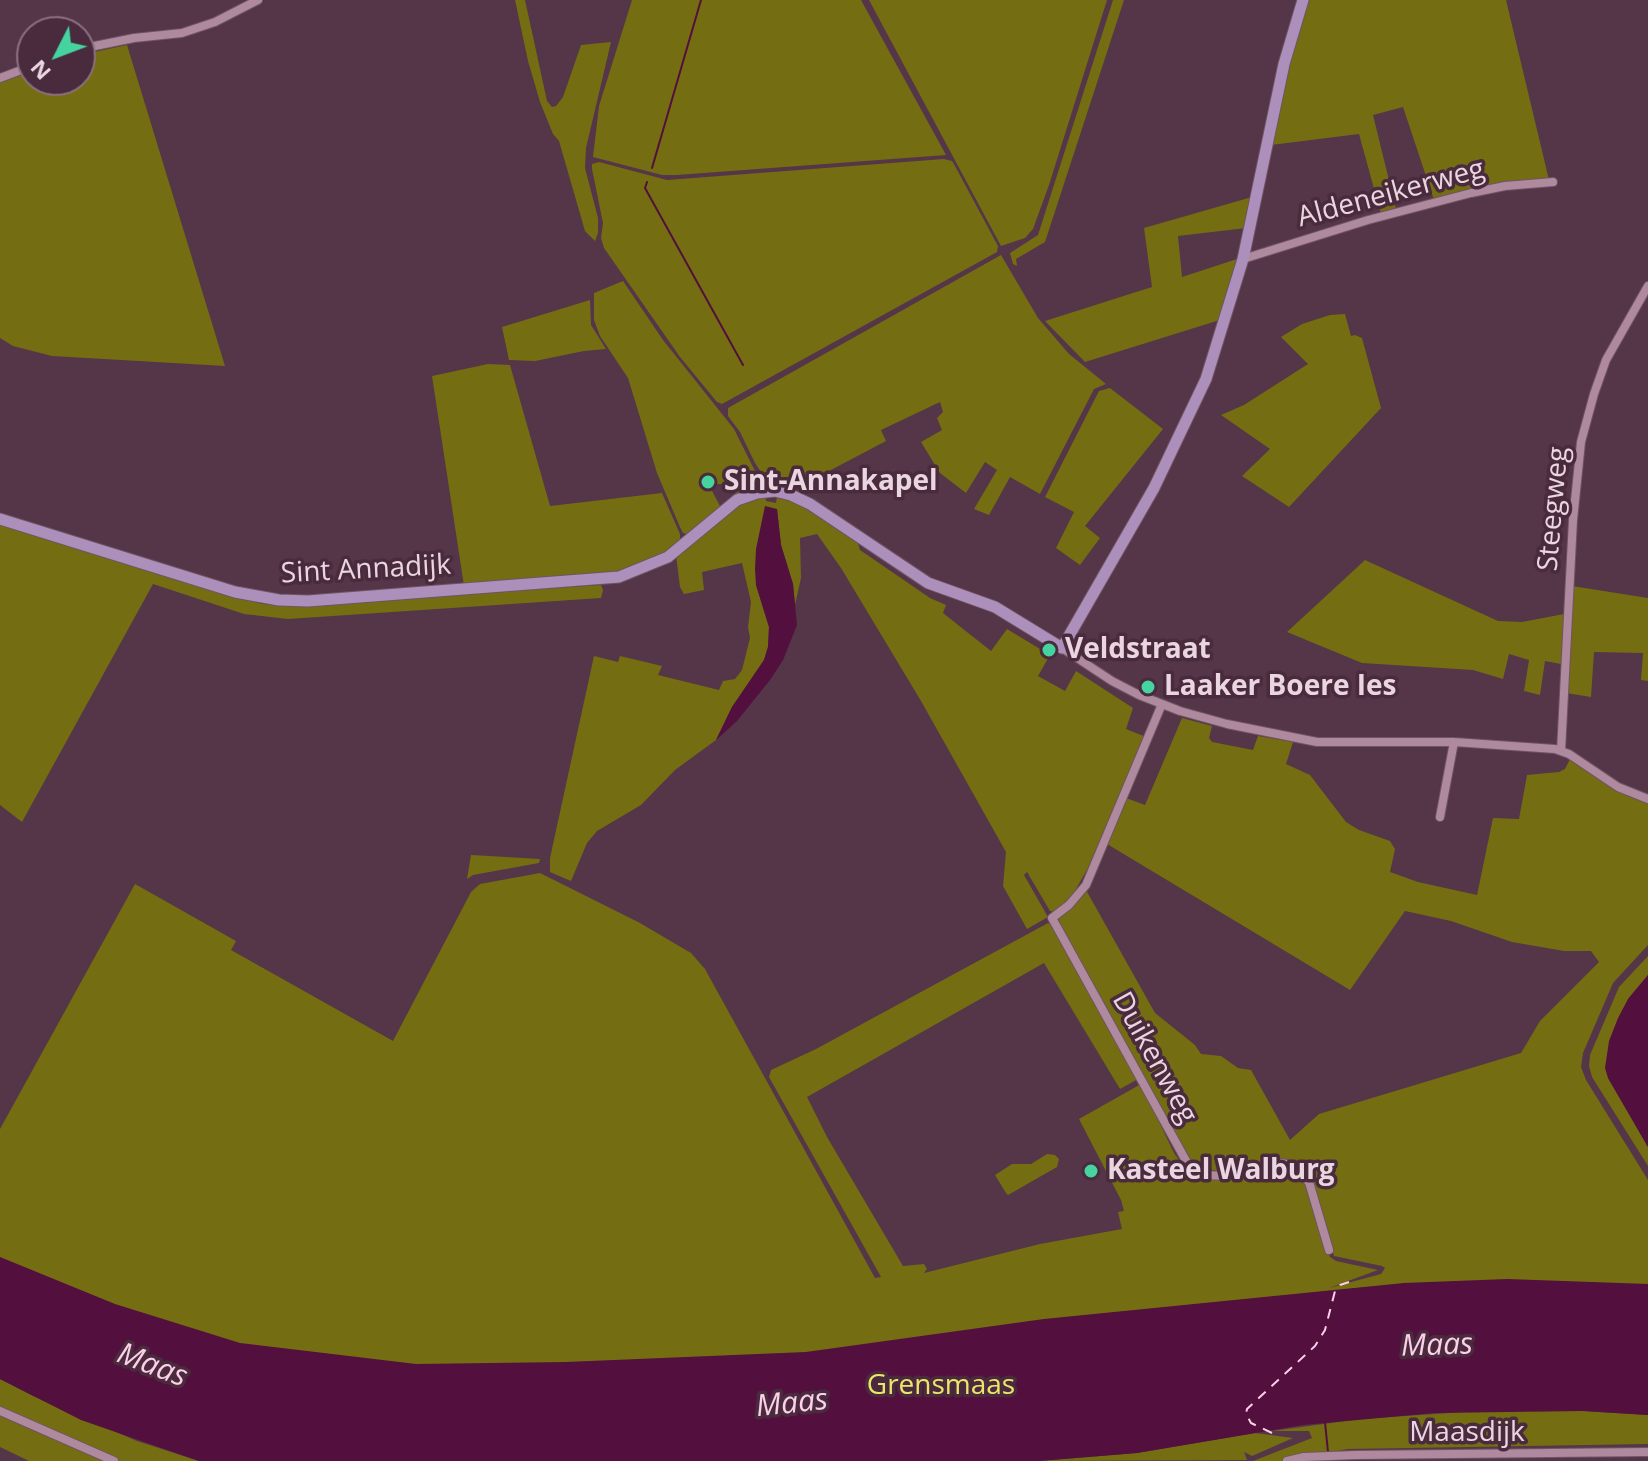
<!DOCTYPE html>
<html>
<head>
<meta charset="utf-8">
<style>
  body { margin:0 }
  #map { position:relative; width:1648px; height:1461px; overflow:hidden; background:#553548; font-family:"Open Sans",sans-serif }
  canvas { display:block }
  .north { position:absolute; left:16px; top:16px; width:80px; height:80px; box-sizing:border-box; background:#4a2b3d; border:2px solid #8a6f7f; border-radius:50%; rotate:228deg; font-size:22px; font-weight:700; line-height:32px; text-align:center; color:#ead6e1 }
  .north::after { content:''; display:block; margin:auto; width:28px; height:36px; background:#45d49f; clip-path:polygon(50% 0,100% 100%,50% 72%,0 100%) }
</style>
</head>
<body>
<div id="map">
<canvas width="1648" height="1461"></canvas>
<div class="north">N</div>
</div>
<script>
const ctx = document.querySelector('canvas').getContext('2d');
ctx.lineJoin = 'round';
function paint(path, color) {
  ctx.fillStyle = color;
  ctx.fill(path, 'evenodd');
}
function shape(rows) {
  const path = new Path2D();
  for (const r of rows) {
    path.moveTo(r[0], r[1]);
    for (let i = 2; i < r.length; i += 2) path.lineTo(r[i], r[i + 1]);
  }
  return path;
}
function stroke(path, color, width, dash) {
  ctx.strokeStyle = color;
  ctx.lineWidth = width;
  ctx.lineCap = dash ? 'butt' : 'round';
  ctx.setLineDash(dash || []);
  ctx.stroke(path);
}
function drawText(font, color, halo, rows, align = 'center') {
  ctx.font = font + ' "Open Sans",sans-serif';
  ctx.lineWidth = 7;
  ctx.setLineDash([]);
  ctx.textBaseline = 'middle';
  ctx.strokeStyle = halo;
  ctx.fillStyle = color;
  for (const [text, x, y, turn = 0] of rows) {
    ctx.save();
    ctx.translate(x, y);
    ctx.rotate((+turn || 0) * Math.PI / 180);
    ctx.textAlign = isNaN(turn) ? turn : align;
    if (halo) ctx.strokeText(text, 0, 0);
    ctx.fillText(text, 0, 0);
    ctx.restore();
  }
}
paint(shape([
  [515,0,525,0,547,101,552,107,556,106,563,97,581,45,611,42,586,148,585,168,598,218,598,233,595,241,585,231,559,141,553,134,540,102,528,61],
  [632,0,861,0,946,155,677,175,662,175,593,157,599,106],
  [869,0,1107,0,1049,185,1033,229,1025,238,1001,246],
  [1113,0,1124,0,1045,242,1016,259,1017,266,1013,264,1010,253,1038,235],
  [1309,0,1506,0,1549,180,1434,200,1403,107,1373,115,1396,209,1381,214,1359,134,1271,145,1297,34],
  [127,45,225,366,52,356,13,346,0,338,0,82,32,72,32,80,80,80,80,55],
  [944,159,952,161,955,166,998,246,997,252,722,404,717,402,680,357,604,248,601,238,603,223,592,169,592,164,599,162,667,180],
  [1252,197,1246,228,1178,236,1182,277,1240,258,1223,319,1085,362,1045,321,1152,287,1144,228],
  [1001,255,1038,318,1069,354,1106,384,1094,389,1040,494,1010,477,989,515,974,509,997,470,985,462,966,493,940,473,921,442,942,430,937,418,943,412,940,402,881,430,886,441,791,491,770,486,755,463,740,432,728,416,728,408],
  [623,281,663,340,734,429,762,485,736,494,725,484,716,484,703,474,700,481,711,489,720,506,690,535,683,533,680,527,657,473,628,378,600,336,594,320,594,293],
  [590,300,591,325,606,349,584,351,535,361,509,360,502,327],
  [1345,314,1351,336,1355,335,1362,338,1381,408,1289,507,1242,476,1270,449,1221,415,1244,405,1308,364,1281,337,1302,324,1330,315],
  [488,364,510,365,550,506,662,493,680,534,680,543,664,554,629,571,464,586,432,376],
  [1110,388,1163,429,1085,526,1100,538,1080,565,1056,548,1074,512,1045,497,1099,391],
  [756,497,766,497,766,501,776,503,777,497,799,504,857,540,860,550,930,598,946,605,943,613,991,651,1007,629,1050,655,1038,676,1065,691,1076,671,1133,708,1126,729,1146,737,1100,847,1068,903,1055,912,1050,911,1027,872,1024,875,1048,917,1027,929,1003,886,1006,852,921,701,841,568,817,534,800,538,801,578,795,605,793,584,781,545,777,509,756,585,769,627,768,647,764,660,732,707,716,740,675,770,641,805,597,831,587,843,571,881,550,872,550,858,594,656,618,662,620,656,662,666,658,675,719,690,723,681,735,679,742,670,750,638,748,627,751,602,742,563,702,572,704,590,684,594,680,587,676,555,731,509],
  [0,523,262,604,279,605,601,585,603,590,601,598,288,619,244,614,153,584,22,822,0,805],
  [1365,560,1498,621,1522,622,1564,614,1561,664,1545,661,1540,695,1524,691,1529,660,1509,654,1503,679,1473,670,1362,663,1287,632],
  [1572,586,1648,598,1648,681,1641,680,1643,653,1594,652,1591,697,1566,693],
  [1182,718,1212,726,1209,738,1212,742,1253,750,1258,736,1293,742,1286,764,1310,775,1346,822,1359,830,1390,841,1395,849,1390,872,1418,882,1477,895,1493,818,1519,819,1527,775,1559,772,1565,769,1570,759,1616,789,1648,802,1648,945,1613,983,1583,1053,1581,1067,1586,1080,1648,1180,1648,1344,1596,1347,1474,1347,1354,1357,1224,1372,1100,1422,864,1451,753,1461,601,1461,483,1452,353,1451,232,1433,119,1378,0,1334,0,1129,135,884,236,941,231,950,393,1041,471,892,480,884,540,873,640,923,691,953,705,969,875,1278,881,1277,769,1077,771,1070,816,1049,1048,923,1053,926,1138,1079,1120,1089,1044,963,807,1097,827,1137,903,1266,924,1264,927,1269,924,1273,1040,1244,1122,1229,1118,1212,1124,1211,1121,1200,1079,1119,1141,1084,1174,1153,1187,1171,1196,1176,1217,1179,1262,1176,1283,1164,1304,1177,1309,1185,1330,1257,1336,1261,1378,1270,1329,1288,1381,1274,1385,1268,1382,1266,1334,1256,1312,1185,1304,1173,1289,1162,1278,1162,1256,1172,1217,1171,1193,1165,1185,1157,1169,1124,1060,926,1058,916,1086,890,1155,1013,1195,1045,1201,1054,1221,1056,1238,1068,1251,1070,1290,1140,1319,1114,1521,1053,1540,1021,1599,962,1591,951,1564,951,1512,942,1451,921,1405,911,1350,990,1107,844,1126,798,1145,805],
  [471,855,472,855,540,859,539,863,473,875,467,879],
  [1648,956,1648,975,1628,999,1608,1078,1648,1147,1648,1166,1592,1077,1589,1066,1590,1055,1619,987],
  [1047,1154,1055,1155,1059,1159,1057,1167,1008,1195,1006,1193,995,1175,1012,1164,1031,1164],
  [0,1379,33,1396,137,1441,199,1461,29,1461,0,1447],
  [1479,1411,1583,1411,1648,1415,1648,1444,1348,1449,1282,1461,1253,1461,1312,1438,1309,1431,1272,1431,1360,1419],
  [1255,1433,1293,1438,1252,1456,1244,1452,1247,1460,1039,1461,1137,1453]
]), '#756d11');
paint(shape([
  [765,506,777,509,781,545,793,584,797,625,783,660,770,680,737,721,716,740,732,707,764,660,768,647,769,627,756,585,755,569,756,549],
  [1648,975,1648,1147,1608,1078,1605,1068,1609,1041,1618,1018,1628,999],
  [0,1257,115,1304,240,1343,416,1364,566,1362,806,1352,1044,1319,1404,1283,1507,1279,1648,1284,1648,1415,1583,1411,1434,1413,1303,1425,1137,1453,1039,1461,199,1461,81,1420,0,1379]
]), '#530f3d');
stroke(shape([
  [652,168,701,0],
  [647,182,645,188,743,365],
  [1325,1422,1328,1452]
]), '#530f3d', 2);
stroke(shape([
  [1272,1433,1251,1423,1246,1414,1247,1409,1315,1346,1325,1330,1335,1291,1340,1285,1349,1282]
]), '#fbd0e8', 2, [10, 8]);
const street = shape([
  [80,49,134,38,182,33,215,22,258,0],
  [0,78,32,66],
  [1243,259,1368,220,1471,193,1505,186,1553,182],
  [1062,648,1112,681,1139,695,1180,711,1227,724,1317,742,1454,742,1555,749,1569,754,1618,787,1648,799],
  [1162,704,1086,885,1069,905,1052,918,1190,1168,1205,1175,1226,1176,1261,1173,1281,1163,1291,1165,1309,1182,1329,1250],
  [1561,751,1573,520,1581,442,1594,394,1606,360,1648,286],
  [1440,817,1454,742],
  [0,1411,114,1461],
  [1287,1461,1304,1457,1355,1455,1648,1452]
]);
const secondary = shape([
  [0,519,235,592,279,600,308,601,619,577,668,557,737,500,757,493,775,491,791,495,810,504,928,583,995,607,1062,648,1154,488,1206,379,1243,259,1284,64,1303,0]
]);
stroke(street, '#6f5464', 10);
stroke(secondary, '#6f5464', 13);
stroke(street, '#af899e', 8);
stroke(secondary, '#ac90bb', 11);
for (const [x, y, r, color] of [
  [708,482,8,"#45d49f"],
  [1049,650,8,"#45d49f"],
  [1148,687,8,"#45d49f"],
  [1091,1171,8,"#45d49f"]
]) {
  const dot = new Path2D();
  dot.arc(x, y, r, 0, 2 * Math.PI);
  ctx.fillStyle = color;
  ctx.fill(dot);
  stroke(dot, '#4a2b3d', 3);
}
drawText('28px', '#ead6e1', '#4a2b3d', [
  ["Aldeneikerweg",1391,194,-15],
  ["Steegweg",1554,509,-85],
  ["Sint Annadijk",366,570,-3],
  ["Duikenweg",1154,1058,61],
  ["Maasdijk",1467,1433]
]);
drawText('bold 28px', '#ead6e1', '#4a2b3d', [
  ["Sint-Annakapel",724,482],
  ["Veldstraat",1065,650],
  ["Laaker Boere Ies",1164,687],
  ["Kasteel Walburg",1107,1171]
], 'left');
drawText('28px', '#eee46c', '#4a2b3d', [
  ["Grensmaas",941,1386]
]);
drawText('italic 30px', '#fbd0e8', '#4a2b3d', [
  ["Maas",1437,1346,-2],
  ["Maas",152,1366,21],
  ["Maas",792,1404,-6]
]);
</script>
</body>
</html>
